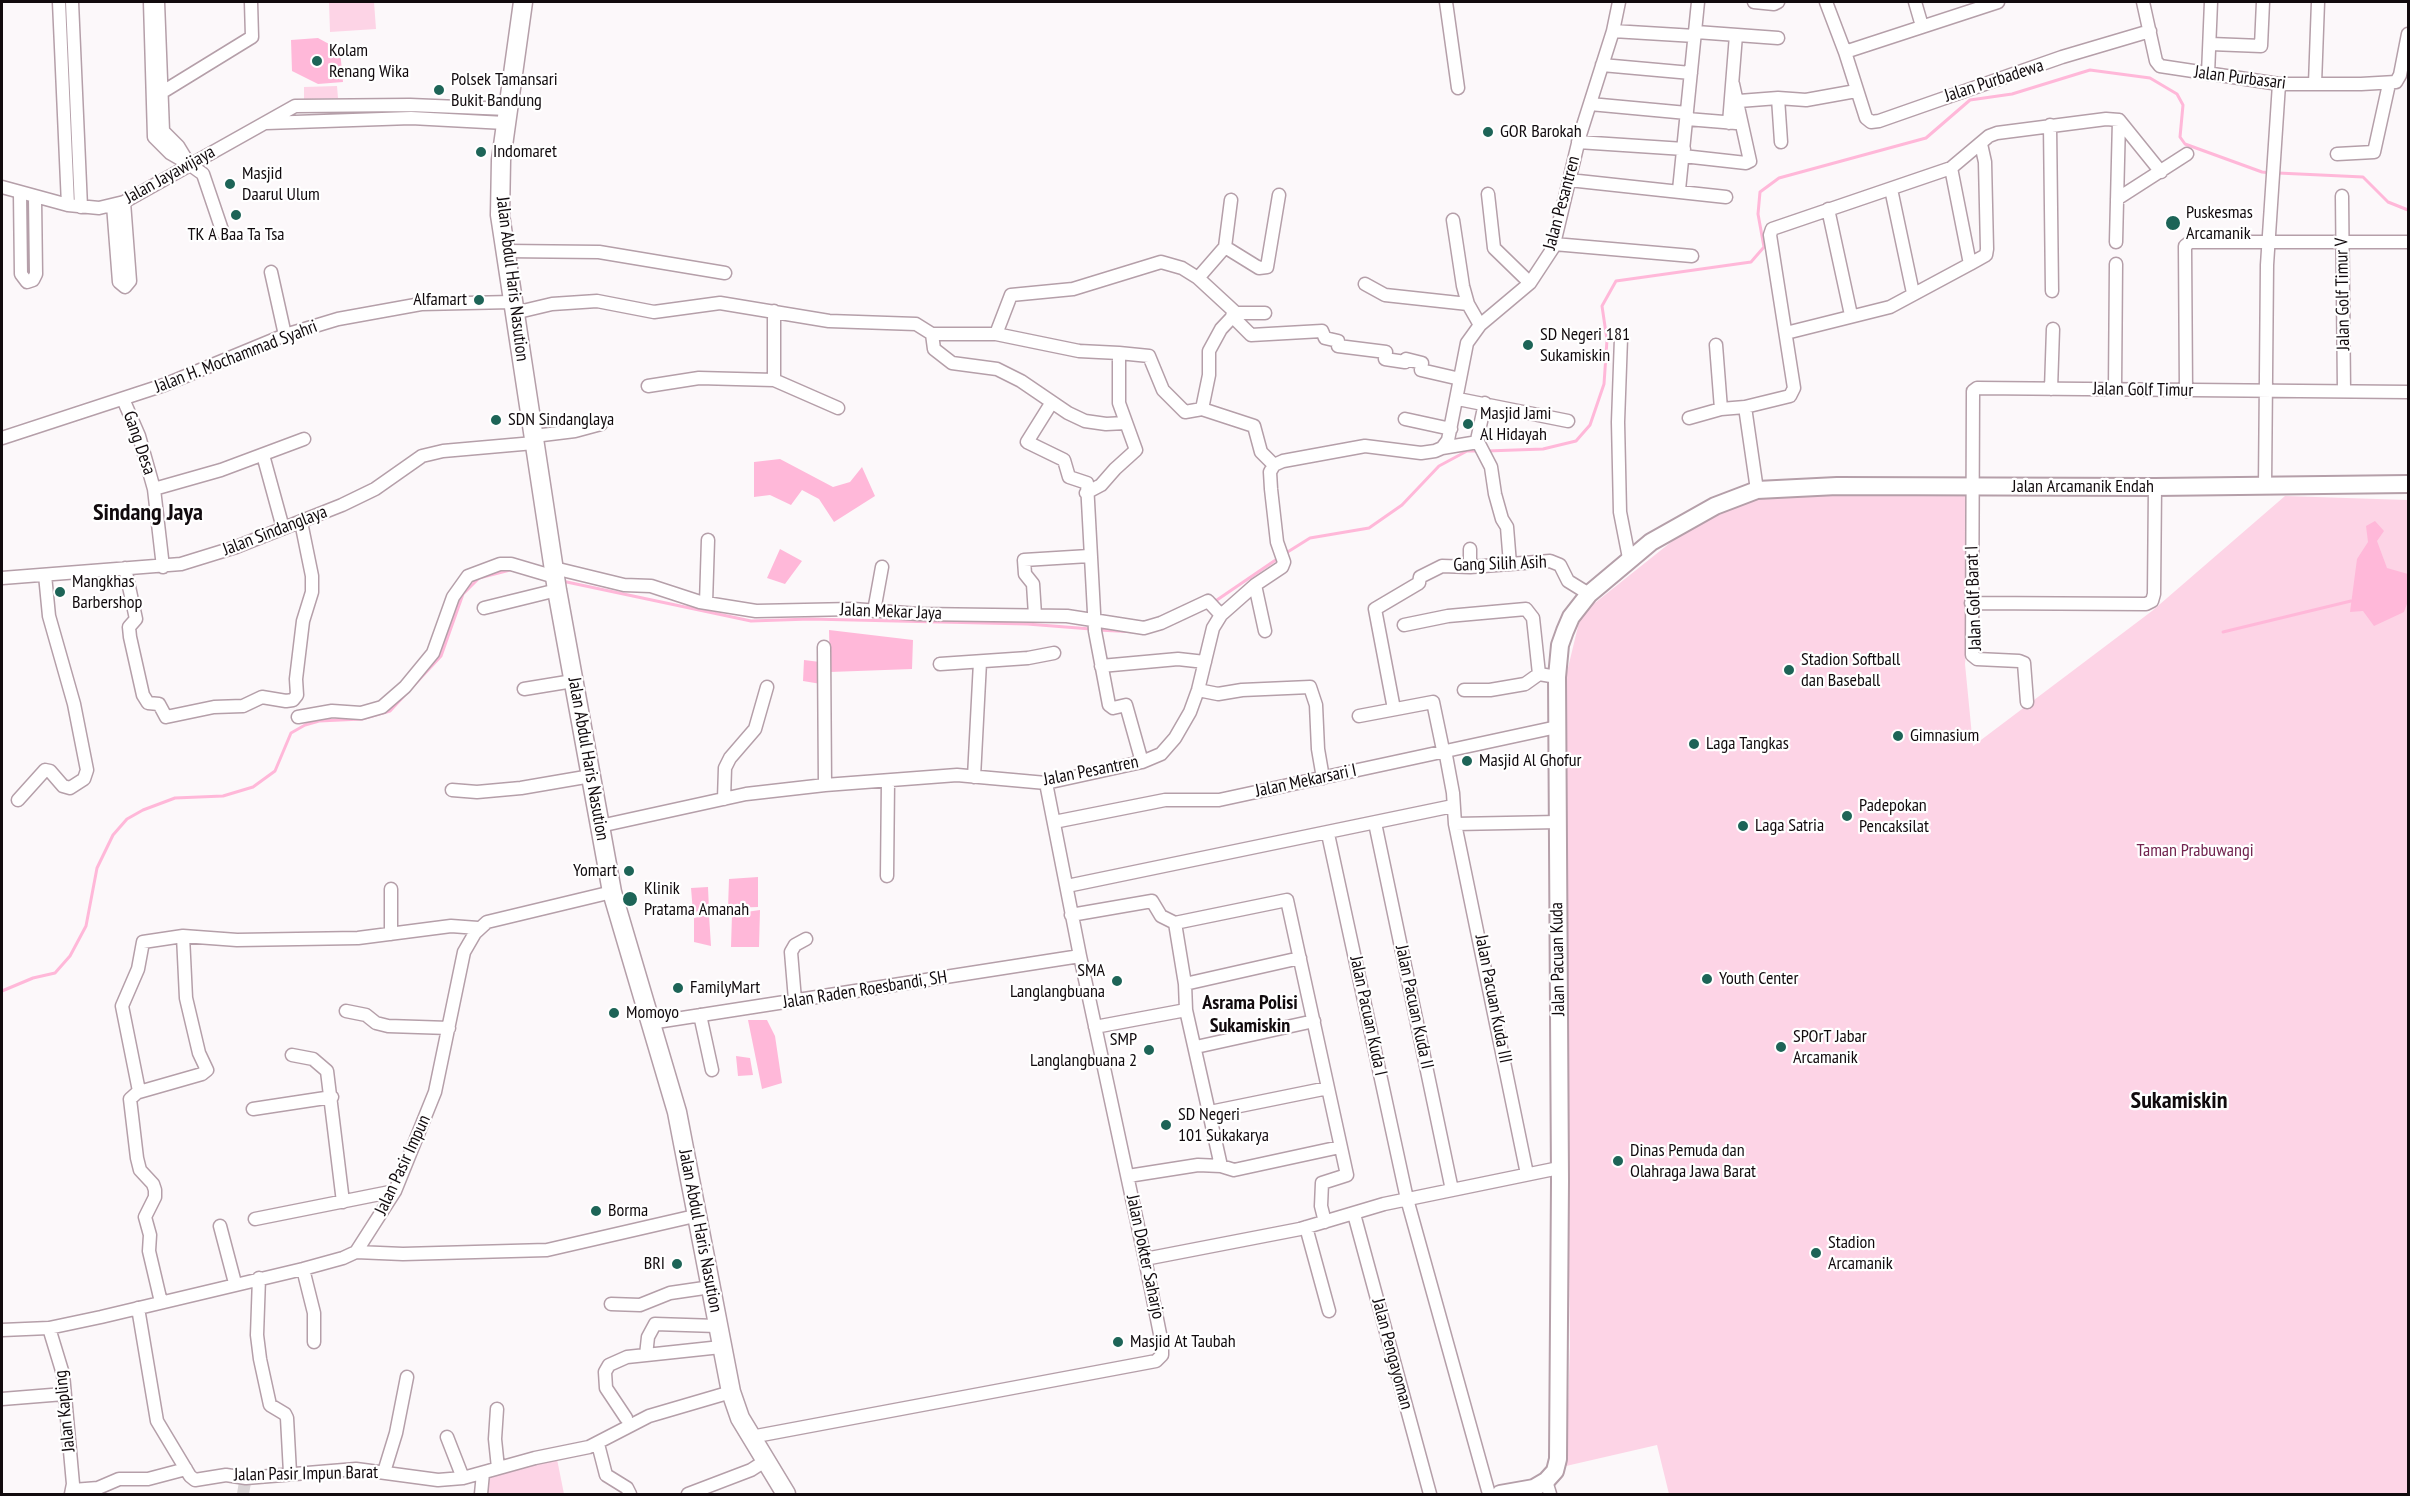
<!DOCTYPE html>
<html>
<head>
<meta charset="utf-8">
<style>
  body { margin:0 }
  #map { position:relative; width:2410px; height:1496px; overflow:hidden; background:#fcf8fa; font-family:"PT Sans Narrow",sans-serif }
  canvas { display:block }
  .frame { position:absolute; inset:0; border:3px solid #110a0d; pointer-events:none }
</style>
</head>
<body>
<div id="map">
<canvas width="2410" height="1496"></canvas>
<div class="frame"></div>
</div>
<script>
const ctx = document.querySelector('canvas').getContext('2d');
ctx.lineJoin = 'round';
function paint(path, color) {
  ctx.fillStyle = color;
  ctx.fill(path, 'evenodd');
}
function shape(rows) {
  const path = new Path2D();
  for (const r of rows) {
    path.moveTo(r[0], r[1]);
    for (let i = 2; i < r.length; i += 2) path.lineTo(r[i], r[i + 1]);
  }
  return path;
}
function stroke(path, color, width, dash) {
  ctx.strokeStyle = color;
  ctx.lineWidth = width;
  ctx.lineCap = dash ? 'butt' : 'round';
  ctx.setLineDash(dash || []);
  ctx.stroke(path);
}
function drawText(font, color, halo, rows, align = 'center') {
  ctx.font = font + ' "PT Sans Narrow",sans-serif';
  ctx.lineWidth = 4.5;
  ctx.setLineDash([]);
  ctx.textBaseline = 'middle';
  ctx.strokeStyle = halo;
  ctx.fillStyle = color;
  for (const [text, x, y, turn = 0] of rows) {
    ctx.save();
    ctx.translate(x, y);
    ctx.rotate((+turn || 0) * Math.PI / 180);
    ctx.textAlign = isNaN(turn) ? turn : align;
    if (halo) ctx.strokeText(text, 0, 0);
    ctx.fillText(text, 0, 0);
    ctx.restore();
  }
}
paint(shape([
  [329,2,374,2,376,29,330,32],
  [337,86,338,98,304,99,304,87],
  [1969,491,1971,603,1965,664,1973,746,2152,611,2285,496,2408,500,2408,1494,1669,1494,1657,1445,1566,1466,1570,1346,1563,822,1566,676,1581,614,1715,507,1757,493],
  [557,1459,564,1494,484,1494,486,1477]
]), '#fdd4e6');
paint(shape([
  [318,38,340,50,343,82,318,84,292,71,291,40],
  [780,459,833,487,850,482,862,467,875,496,834,522,819,499,802,490,791,505,770,495,754,497,754,462],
  [2375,521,2384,531,2377,541,2387,568,2408,574,2408,601,2404,612,2374,626,2363,611,2350,612,2357,559,2368,542,2366,526],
  [780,549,802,561,785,584,767,578],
  [829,630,913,640,912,669,830,672],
  [804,660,820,662,821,684,803,681],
  [758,877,758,907,728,908,729,879],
  [708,887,709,910,693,912,691,888],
  [760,910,759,947,731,947,732,914],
  [709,915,711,946,694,942,694,918],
  [748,1020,767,1020,775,1036,782,1083,762,1089],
  [736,1056,750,1058,753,1075,738,1076]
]), '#ffb8d9');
stroke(shape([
  [2278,173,2363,177,2388,202,2408,210],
  [1487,451,1543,449,1576,441,1590,425,1604,384,1607,340,1602,306,1616,281,1751,262,1764,247,1758,214,1760,192,1779,178,1926,138,1970,100,2012,94,2090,70,2150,78,2177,94,2183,105,2180,137,2185,144,2262,172,2271,173],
  [1286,553,1310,538,1369,528,1402,505,1439,466,1467,451,1477,451],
  [562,581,751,621,810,619,1027,624,1091,629],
  [1214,602,1280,557],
  [1098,630,1136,632],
  [2223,632,2351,601],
  [2,991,33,978,55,973,70,956,86,926,97,868,113,835,127,819,143,810,175,798,223,796,253,787,275,771,291,733,305,725,319,721,362,719,390,711,441,656,463,594,479,578,510,570]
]), '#ffb8d9', 3);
stroke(shape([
  [243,1494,245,1482]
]), '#d9d4d6', 12, [12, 6]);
const minor = shape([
  [59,2,68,205],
  [72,2,81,207],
  [150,2,154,137,170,153,189,164,178,146,163,131,158,2],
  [1446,2,1458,88],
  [1754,2,1774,4,1778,2],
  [1826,2,1845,52],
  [1915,2,1922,26],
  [1998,2,1845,52,1866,118,1871,122,1879,121,2062,57,2150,31],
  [2143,2,2156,61,2160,66,2279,84,2361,84,2396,82,2400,75,2408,34],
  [1613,31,1695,36],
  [1696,32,1778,38],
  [2211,44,2261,46,2263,2],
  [1602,65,1691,73],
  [2208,74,2211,2],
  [2315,84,2318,2],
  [156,96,252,37,251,2],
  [1778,98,1781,142],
  [1739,101,1778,98,1806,100,1856,91],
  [1590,104,1687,113],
  [1687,119,1736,123],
  [2119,120,2161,172],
  [266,123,411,118,505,123],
  [1729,123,1736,35],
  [2050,125,2052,291],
  [1578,142,1684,149],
  [2337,154,2374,152,2389,84],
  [1683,156,1746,163,1750,161,1733,84],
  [189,164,203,174,223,233],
  [1569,180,1726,197],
  [2,187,68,205,99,208,124,202,295,106,410,105,508,109],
  [1891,189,1913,293],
  [1679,190,1698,2],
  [20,194,21,274,27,282,33,280,36,274,35,198],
  [1488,194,1494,248,1530,283],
  [2342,196,2344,391],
  [2117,199,2187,154],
  [113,205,119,282,125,287,130,281,124,202],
  [1828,209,1851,315],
  [1453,220,1463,286,1468,304,1480,325],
  [1554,244,1692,256],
  [1225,247,1259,268,1267,267,1279,195],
  [505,251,599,252,725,273],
  [1970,264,1986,255,1987,249,1985,162,1981,144],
  [271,272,285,335],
  [1198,278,1225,247,1231,200],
  [1365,284,1385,295,1468,304],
  [774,311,774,380,838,408],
  [514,313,552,304,597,301,654,312,720,303,829,321,916,324,932,334,934,349,952,363,997,369,1021,381,1068,413,1085,421,1106,424,1126,423],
  [1232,316,1251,335,1322,331,1325,338,1338,341,1338,346,1386,352,1385,359,1405,362,1406,359,1422,363,1421,370,1460,379],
  [1786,333,1890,307,1970,264,1951,168,1989,136,1997,133,2106,119,2119,120,2116,242],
  [932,334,996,334,1011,295,1073,289,1161,262,1182,268,1198,278,1236,313],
  [996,334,1079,351,1119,353,1119,403,1136,450,1115,469,1101,485,1086,493],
  [1621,338,1618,422,1620,512,1629,558],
  [1716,345,1721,409],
  [1119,353,1149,356,1163,390,1185,412,1202,409,1254,426,1261,452,1274,465],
  [648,386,699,378,774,380],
  [2051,389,2053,329],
  [2115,389,2116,264],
  [2186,391,2185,246,2190,242,2408,242],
  [123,399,139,436,154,489],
  [1458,399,1568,421],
  [1052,402,1027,442,1064,460,1069,477,1087,483,1095,631,1109,705,1113,708,1126,705,1142,762],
  [1485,403,1477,440,1491,467,1495,494,1502,519,1507,527,1510,564],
  [1202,409,1209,375,1209,351,1221,329,1236,313,1265,313],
  [1689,418,1721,409,1745,407],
  [1405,419,1451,429],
  [534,436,575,431,601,424],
  [2,438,164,385,285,335,338,319,421,304,512,302],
  [1442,448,1478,442],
  [263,455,283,528],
  [2265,487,2267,265,2279,84],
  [1757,490,1745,407,1790,396,1794,388,1770,235,1772,229,1951,168],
  [163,567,154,489,221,470,304,439],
  [1470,567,1470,549],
  [125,568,136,619,129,627,130,637,143,695,148,703,159,704,166,717,214,707,243,706,262,697,286,701,293,700,297,695,296,679,303,621,312,592,312,576,301,522],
  [554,568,624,585,651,586,700,602,756,611,853,609,919,614,1067,616,1144,628,1161,623,1208,601,1221,615],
  [2,578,181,564,236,547,342,505,375,489,422,456,443,451,534,443],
  [1255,585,1265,631],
  [706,603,708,540],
  [1971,603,2146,604,2152,601,2154,594,2155,487],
  [484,608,557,590],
  [874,611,882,567],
  [1035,615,1033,584,1025,574,1024,560,1089,556],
  [1404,625,1448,616,1526,609,1533,618,1539,674,1557,677],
  [824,647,825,785],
  [940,664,1028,658,1054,653],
  [1101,666,1178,659,1205,662],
  [524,689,573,681],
  [1198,690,1218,694,1242,690,1310,687,1316,705,1318,749,1323,778],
  [1464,690,1490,690,1525,684,1539,674],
  [2027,702,2024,663,2019,661,1977,659,1972,655,1973,391,1977,388,2408,392],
  [1394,709,1375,609,1419,583,1420,577,1442,566,1470,567,1550,561,1560,565,1568,581,1589,594],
  [1359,716,1433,702,1443,750],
  [298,717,332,711,361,713,382,707,405,687,433,653,453,597,468,576,500,564,511,564,555,577],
  [1445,750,1453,793,1455,824,1527,1174],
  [974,777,980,662],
  [452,790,477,792,521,788,591,776],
  [724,799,725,768,730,758,755,729,767,687],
  [18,800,45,770,50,771,63,786,70,788,84,779,87,770,74,704,49,616,45,575],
  [1054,822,1165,800,1219,800,1557,727],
  [1375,823,1452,1190],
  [1455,824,1558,822],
  [600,826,746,794,825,785,957,775,1046,783,1142,762,1161,754,1175,738,1190,712,1198,690,1213,628,1221,615,1255,585,1282,567,1284,562,1277,542,1271,489,1270,472,1274,465,1283,461,1365,446,1421,453,1435,451,1442,448,1448,440,1467,343,1480,325,1530,283,1553,248,1580,135,1613,31,1619,2],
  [1328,834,1407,1199,1489,1494],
  [887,876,888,781],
  [1067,886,1453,806],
  [391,889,391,934],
  [1071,915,1152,901,1161,916,1175,923,1287,900,1347,1175,1322,1183,1321,1206,1325,1222],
  [1175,923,1185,984,1186,1010,1221,1166],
  [1185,984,1300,958],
  [795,1000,791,952,795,945,806,939],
  [346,1011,366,1015,376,1023,388,1026,449,1028],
  [700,1015,712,1070],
  [650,1023,1080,956],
  [1095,1027,1186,1010],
  [1196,1047,1314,1021],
  [292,1055,313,1059,327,1071,343,1202],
  [139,1092,202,1074,207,1070,199,1053,186,998,183,936],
  [253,1109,332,1097],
  [1210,1112,1328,1088],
  [1128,1176,1198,1165,1221,1166,1234,1170,1340,1147],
  [1354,1214,1430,1494],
  [255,1219,395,1191],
  [220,1226,235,1283],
  [1306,1227,1329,1311],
  [356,1252,403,1254,547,1250,699,1215],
  [1145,1259,1300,1229,1384,1204,1559,1168],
  [303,1269,314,1313,314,1342],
  [259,1278,257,1335,260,1359,270,1405,285,1414,287,1418,290,1473],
  [161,1302,149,1251,150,1235,145,1217,155,1197,155,1190,153,1184,140,1170,137,1158,130,1099,139,1091,122,1006,138,969,143,942,183,936,237,940,358,938,451,926,478,928],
  [611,1304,640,1305,670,1293,711,1287],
  [138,1308,157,1421,190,1476,195,1480,226,1475,246,1478,356,1469,438,1480,463,1478,535,1458,589,1447,649,1416,731,1392],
  [49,1328,63,1374,73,1484,71,1494],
  [2,1330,49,1328,101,1317,303,1269,343,1258,356,1252,395,1191,435,1092,464,952,475,933,487,922,612,892],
  [646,1355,721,1347],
  [2,1399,64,1394],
  [497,1409,495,1439,498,1468],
  [626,1418,606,1388,605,1372,609,1365,627,1357,646,1355,648,1337,655,1324,717,1326],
  [447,1437,463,1478],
  [751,1437,1156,1361,1162,1355,1162,1344,1145,1259,1080,956,1046,783],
  [598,1444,606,1475,627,1488,630,1494],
  [384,1472,396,1433,407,1377],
  [1546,1481,1550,1494],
  [73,1490,98,1488,119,1479,148,1479,186,1469],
  [481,1494,483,1473],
  [688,1494,751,1470,765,1461]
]);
const major = shape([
  [1500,1494,1534,1488,1546,1481,1555,1471,1558,1459,1560,1181,1557,677,1560,645,1565,631,1571,617,1589,594,1651,542,1715,506,1757,490,1837,486,2155,487,2408,484]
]);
const highway = shape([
  [523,2,501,160,500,215,557,590,612,892,677,1112,731,1392,740,1418,786,1494]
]);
stroke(minor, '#b59fa9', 15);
stroke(major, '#b59fa9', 20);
stroke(highway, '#b59fa9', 21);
stroke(minor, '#fff', 12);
stroke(major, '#fff', 16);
stroke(highway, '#fff', 18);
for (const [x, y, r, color] of [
  [317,61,6,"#1d6457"],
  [439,90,6,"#1d6457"],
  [1488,132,6,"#1d6457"],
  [481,152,6,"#1d6457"],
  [230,184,6,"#1d6457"],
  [236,215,6,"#1d6457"],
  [2173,223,8,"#1d6457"],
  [479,300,6,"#1d6457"],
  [1528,345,6,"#1d6457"],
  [496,420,6,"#1d6457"],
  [1468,424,6,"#1d6457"],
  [60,592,6,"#1d6457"],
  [1789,670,6,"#1d6457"],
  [1898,736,6,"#1d6457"],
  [1694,744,6,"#1d6457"],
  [1467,761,6,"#1d6457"],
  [1847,816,6,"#1d6457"],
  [1743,826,6,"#1d6457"],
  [629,871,6,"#1d6457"],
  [630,899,8,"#1d6457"],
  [1707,979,6,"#1d6457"],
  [1117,981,6,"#1d6457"],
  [678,988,6,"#1d6457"],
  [614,1013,6,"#1d6457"],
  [1781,1047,6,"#1d6457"],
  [1149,1050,6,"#1d6457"],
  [1166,1125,6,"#1d6457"],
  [1618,1161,6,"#1d6457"],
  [596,1211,6,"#1d6457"],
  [1816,1253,6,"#1d6457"],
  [677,1264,6,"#1d6457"],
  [1118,1342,6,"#1d6457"]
]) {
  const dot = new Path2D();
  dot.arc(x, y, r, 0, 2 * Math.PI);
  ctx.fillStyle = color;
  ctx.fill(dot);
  stroke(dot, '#fff', 2);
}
drawText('18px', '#110a0d', '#fff', [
  ["Kolam",329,51],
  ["Renang Wika",329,72],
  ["Polsek Tamansari",451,80],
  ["Bukit Bandung",451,101],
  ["GOR Barokah",1500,132],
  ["Indomaret",493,152],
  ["Masjid",242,174],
  ["Daarul Ulum",242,195],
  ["Puskesmas",2186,213],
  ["Arcamanik",2186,234],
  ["TK A Baa Ta Tsa",236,235,"center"],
  ["Alfamart",467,300,"right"],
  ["SD Negeri 181",1540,335],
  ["Sukamiskin",1540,356],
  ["Masjid Jami",1480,414],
  ["Al Hidayah",1480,435],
  ["SDN Sindanglaya",508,420],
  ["Mangkhas",72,582],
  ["Barbershop",72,603],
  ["Stadion Softball",1801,660],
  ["dan Baseball",1801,681],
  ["Gimnasium",1910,736],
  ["Laga Tangkas",1706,744],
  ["Masjid Al Ghofur",1479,761],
  ["Padepokan",1859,806],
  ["Pencaksilat",1859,827],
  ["Laga Satria",1755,826],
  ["Yomart",617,871,"right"],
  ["Klinik",644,889],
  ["Pratama Amanah",644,910],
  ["SMA",1105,971,"right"],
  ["Langlangbuana",1105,992,"right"],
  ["Youth Center",1719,979],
  ["FamilyMart",690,988],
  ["Momoyo",626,1013],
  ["SPOrT Jabar",1793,1037],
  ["Arcamanik",1793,1058],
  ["SMP",1137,1040,"right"],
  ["Langlangbuana 2",1137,1061,"right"],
  ["SD Negeri",1178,1115],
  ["101 Sukakarya",1178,1136],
  ["Dinas Pemuda dan",1630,1151],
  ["Olahraga Jawa Barat",1630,1172],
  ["Borma",608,1211],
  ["Stadion",1828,1243],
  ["Arcamanik",1828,1264],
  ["BRI",665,1264,"right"],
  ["Masjid At Taubah",1130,1342]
], 'left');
drawText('18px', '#110a0d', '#fff', [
  ["Jalan Purbasari",2240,78,7],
  ["Jalan Purbadewa",1994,81,-18],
  ["Jalan Jayawijaya",170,175,-29],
  ["Jalan Pesantren",1562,203,-75],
  ["Jalan Abdul Haris Nasution",512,279,83],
  ["Jalan Golf Timur V",2343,294,-91],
  ["Jalan H. Mochammad Syahri",236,357,-21],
  ["Jalan Golf Timur",2143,390,1],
  ["Gang Desa",139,443,71],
  ["Jalan Arcamanik Endah",2083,487],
  ["Jalan Sindanglaya",275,531,-21],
  ["Gang Silih Asih",1500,564,-2],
  ["Jalan Golf Barat I",1974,598,-92],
  ["Jalan Mekar Jaya",891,612,2],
  ["Jalan Abdul Haris Nasution",588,759,80],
  ["Jalan Pesantren",1091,771,-11],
  ["Jalan Mekarsari I",1306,781,-12],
  ["Jalan Pacuan Kuda",1558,959,-91],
  ["Jalan Raden Roesbandi, SH",865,990,-9],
  ["Jalan Pacuan Kuda III",1493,999,79],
  ["Jalan Pacuan Kuda II",1414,1007,78],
  ["Jalan Pacuan Kuda I",1368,1016,78],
  ["Jalan Pasir Impun",403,1165,-65],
  ["Jalan Abdul Haris Nasution",700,1231,79],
  ["Jalan Dokter Saharjo",1145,1257,78],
  ["Jalan Pengayoman",1392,1354,75],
  ["Jalan Kapling",65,1411,-96],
  ["Jalan Pasir Impun Barat",306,1474,-1]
]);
drawText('18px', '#71224e', '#fff', [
  ["Taman Prabuwangi",2195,851]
]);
drawText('bold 20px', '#110a0d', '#fff', [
  ["Asrama Polisi",1250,1003],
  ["Sukamiskin",1250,1026]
]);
drawText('bold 24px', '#110a0d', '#fff', [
  ["Sindang Jaya",148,513],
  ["Sukamiskin",2179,1101]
]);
</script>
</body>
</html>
